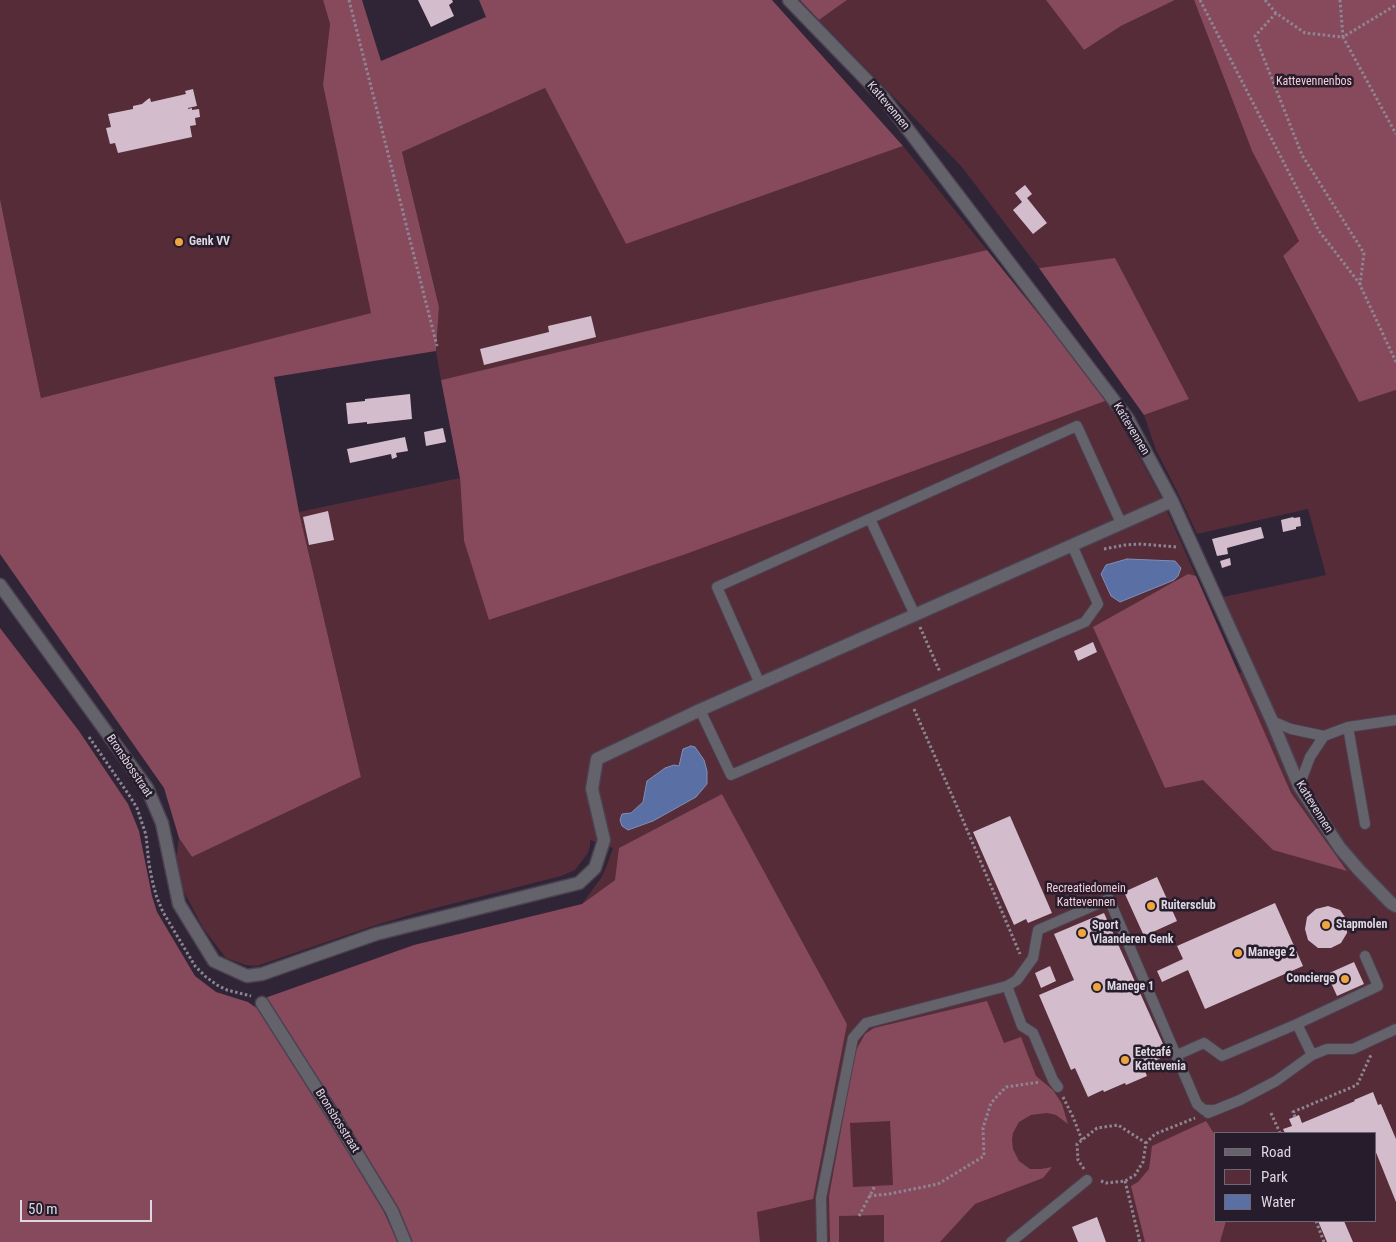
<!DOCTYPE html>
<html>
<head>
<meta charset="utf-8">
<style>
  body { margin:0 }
  #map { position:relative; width:1396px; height:1242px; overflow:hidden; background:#302536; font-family:"Roboto Condensed",sans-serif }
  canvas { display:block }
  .legend { position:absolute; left:1214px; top:1132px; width:162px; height:90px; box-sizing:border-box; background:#261c2c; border:1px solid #706774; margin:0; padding:6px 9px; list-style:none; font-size:15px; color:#ded7e1 }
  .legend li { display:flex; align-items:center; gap:10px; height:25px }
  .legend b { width:25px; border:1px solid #706774 }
  .scale { position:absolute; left:20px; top:1200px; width:132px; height:22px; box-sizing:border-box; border:2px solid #ded7e1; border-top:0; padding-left:6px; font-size:15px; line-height:18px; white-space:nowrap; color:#ded7e1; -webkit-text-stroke:4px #261c2c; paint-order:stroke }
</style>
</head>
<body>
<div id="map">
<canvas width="1396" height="1242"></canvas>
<ul class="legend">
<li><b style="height:6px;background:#64636c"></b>Road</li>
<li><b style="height:14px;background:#552c38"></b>Park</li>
<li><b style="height:14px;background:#5a6fa3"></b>Water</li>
</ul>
<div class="scale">50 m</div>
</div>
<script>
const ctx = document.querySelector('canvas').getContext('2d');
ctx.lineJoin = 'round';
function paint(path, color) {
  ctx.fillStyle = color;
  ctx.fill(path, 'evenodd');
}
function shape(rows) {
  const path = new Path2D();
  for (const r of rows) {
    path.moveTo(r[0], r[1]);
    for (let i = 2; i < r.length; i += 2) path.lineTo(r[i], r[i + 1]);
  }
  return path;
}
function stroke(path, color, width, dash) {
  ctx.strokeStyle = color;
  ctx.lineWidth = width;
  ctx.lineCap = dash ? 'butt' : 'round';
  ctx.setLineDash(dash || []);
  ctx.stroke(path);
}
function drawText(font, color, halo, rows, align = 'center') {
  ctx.font = font + ' "Roboto Condensed",sans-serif';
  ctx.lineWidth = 5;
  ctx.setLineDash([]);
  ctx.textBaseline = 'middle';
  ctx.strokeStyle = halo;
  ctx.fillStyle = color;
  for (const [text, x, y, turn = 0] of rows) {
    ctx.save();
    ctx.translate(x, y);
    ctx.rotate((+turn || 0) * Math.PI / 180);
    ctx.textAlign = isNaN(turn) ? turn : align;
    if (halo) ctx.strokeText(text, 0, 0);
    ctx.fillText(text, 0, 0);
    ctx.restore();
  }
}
paint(shape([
  [0,0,323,0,330,24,323,85,372,313,41,398,0,199],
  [847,0,1046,0,1084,50,1121,26,1175,0,1194,0,1252,151,1299,241,1283,257,1359,401,1396,390,1396,1242,760,1242,757,1212,847,1024,722,794,615,880,582,904,601,878,607,865,613,848,590,840,590,846,588,853,575,870,561,876,420,912,373,926,257,966,246,965,226,958,203,928,180,884,176,860,179,838,192,857,361,777,299,512,460,478,464,541,490,620,1108,400,1160,495,1239,673,1254,670,1229,615,1223,597,1326,575,1308,509,1197,534,1177,491,1156,450,1144,415,1188,399,1115,259,1039,268,961,166,819,20],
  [1215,1133,1375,1133,1375,1221,1215,1221],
  [545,88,626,244,903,146,987,250,441,380,436,351,439,307,402,152]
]), '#552c38');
paint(shape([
  [323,0,362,0,381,61,486,17,479,0,772,0,903,146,626,244,545,88,402,152,439,307,436,351,274,377,299,512,361,777,192,857,179,838,164,788,0,554,0,199,41,398,371,313,323,85,330,24],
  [800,0,847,0,819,20],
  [1046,0,1175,0,1121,26,1084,50],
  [1194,0,1396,0,1396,390,1359,402,1283,256,1299,241,1252,151],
  [987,250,1108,400,683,555,489,620,464,541,460,478,441,380],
  [1115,258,1189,399,1144,415,1039,268],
  [1188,574,1196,576,1291,793,1347,871,1273,850,1203,780,1165,788,1093,627],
  [0,628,79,731,128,804,139,831,152,896,157,912,195,976,216,992,248,1002,261,1011,376,1195,398,1242,0,1242],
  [722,794,847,1024,813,1199,757,1212,760,1242,410,1242,396,1208,358,1142,265,998,414,945,582,904,615,880,619,848],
  [987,1001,1004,1043,1021,1037,1036,1076,1053,1090,1062,1104,1068,1124,1056,1115,1047,1113,1031,1115,1019,1122,1013,1133,1012,1140,1013,1149,1019,1161,1030,1169,1041,1169,1052,1167,1043,1178,975,1204,940,1242,884,1242,884,1215,839,1216,839,1242,830,1242,829,1196,855,1052,865,1034,874,1028],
  [890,1121,893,1185,853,1187,850,1123],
  [1206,1121,1215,1135,1215,1221,1226,1221,1220,1242,1145,1242,1131,1186,1138,1182,1149,1169,1152,1146]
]), '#87495c');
const water = shape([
  [1127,559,1175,561,1181,568,1178,576,1174,580,1120,602,1111,596,1101,574,1106,565,1127,559],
  [691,746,695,747,704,760,707,771,707,784,696,797,653,821,628,830,622,826,620,820,622,814,631,813,643,802,647,781,665,768,674,765,679,766,683,749,691,746]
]);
paint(water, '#5a6fa3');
stroke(water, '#828eb6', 1);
paint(shape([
  [418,0,452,0,453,2,449,5,454,16,431,27],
  [193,89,197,106,188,108,188,109,192,108,192,110,199,109,200,117,195,118,196,125,190,126,192,137,118,153,115,143,110,144,106,128,111,127,108,114,133,109,133,106,142,104,148,99,150,98,151,102,186,94,185,91],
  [1025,185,1032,194,1027,198,1047,223,1033,234,1013,210,1022,202,1015,193],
  [591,316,596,337,484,365,480,349,549,332,548,326],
  [410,394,412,419,367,424,367,422,348,424,346,403,365,401,365,399],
  [443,428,446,442,426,446,424,432],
  [405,437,408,451,396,453,397,457,392,459,391,454,350,463,347,449],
  [328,511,334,540,309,545,303,517],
  [1293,517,1294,518,1300,517,1301,526,1296,527,1296,529,1283,532,1281,520],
  [1261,527,1264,538,1227,548,1228,554,1217,556,1212,539],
  [1230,558,1231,565,1222,568,1220,561],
  [1093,642,1097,652,1078,661,1074,651],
  [1010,816,1052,913,1028,923,1026,919,1014,925,973,832],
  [1157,877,1177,921,1144,936,1124,892],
  [1275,903,1303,966,1205,1009,1188,970,1162,982,1157,971,1183,959,1177,946],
  [1328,906,1340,910,1347,920,1347,933,1341,943,1331,948,1318,948,1308,940,1305,929,1307,917,1316,909],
  [1104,913,1168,1055,1143,1066,1147,1076,1126,1085,1125,1083,1104,1092,1103,1090,1088,1097,1075,1068,1071,1070,1039,995,1074,980,1054,934],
  [1354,962,1364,984,1337,996,1327,974],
  [1050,966,1056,981,1041,988,1035,973],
  [1373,1092,1378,1105,1381,1104,1396,1139,1396,1202,1375,1150,1375,1133,1285,1133,1283,1129,1292,1126,1289,1119,1299,1115,1302,1123,1355,1101,1354,1100],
  [1097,1217,1106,1242,1078,1242,1072,1227],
  [1318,1221,1344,1221,1353,1242,1327,1242]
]), '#d3bdcc');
const service = shape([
  [870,519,915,615],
  [760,684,717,587,1077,426,1121,523],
  [700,710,731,775,1085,622,1098,604,1072,545],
  [1272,721,1291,729,1324,736,1348,727,1396,720],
  [1348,727,1365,824],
  [1299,786,1310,757,1324,736],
  [1007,986,1022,1026,1033,1033,1053,1080,1058,1087],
  [1297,1024,1312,1055],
  [1177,1055,1204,1043,1222,1056,1297,1024,1378,986,1365,956],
  [1208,1113,1240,1100,1276,1081,1312,1055,1327,1049,1353,1049,1396,1029],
  [822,1242,821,1198,853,1038,866,1023,1007,986,1017,980,1033,958,1038,930,1109,899,1197,1104,1204,1110,1213,1110],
  [1011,1242,1087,1180]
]);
const minor = shape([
  [789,0,884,98,1128,419,1172,501,1272,721,1299,786,1340,848,1359,870,1391,903,1396,906],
  [0,585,147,788,162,823,179,904,214,961,247,976,262,974,376,934,579,883,595,868,604,840,592,789,597,759,700,710,1172,501],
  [262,1003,339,1124,392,1211,405,1242]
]);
stroke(service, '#4c4151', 12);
stroke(minor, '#4c4151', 15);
stroke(shape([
  [349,0,437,346],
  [1200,0,1319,231,1360,284],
  [1265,0,1276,13,1305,33,1343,37,1396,134],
  [1340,0,1343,37,1396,5],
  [1276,13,1255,36,1302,155,1364,253,1360,285,1396,362],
  [1104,549,1125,545,1141,544,1177,547],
  [920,627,940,672],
  [914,709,962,818,1020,954],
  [89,737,129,795,137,808,146,835,149,864,153,884,157,898,163,912,195,966,206,977,217,985,227,990,251,996],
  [1063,1097,1073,1117,1082,1140],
  [1271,1113,1280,1133],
  [1295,1117,1293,1112,1357,1085,1371,1055],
  [1084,1169,1078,1160,1077,1144,1097,1128,1118,1125,1146,1143],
  [1101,1181,1106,1183,1125,1181,1135,1175,1143,1162,1146,1143,1155,1134,1195,1118],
  [1125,1181,1140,1242],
  [869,1196,889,1194,938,1184,984,1156,983,1128,991,1103,1006,1087,1040,1082],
  [859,1216,875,1186],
  [1316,1221,1324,1242]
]), '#8e8592', 3, [2.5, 2.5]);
stroke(service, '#64636c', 10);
stroke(minor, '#64636c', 12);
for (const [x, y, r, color] of [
  [179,242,5,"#f0a63e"],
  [1151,906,5,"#f0a63e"],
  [1326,925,5,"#f0a63e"],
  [1082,933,5,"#f0a63e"],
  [1238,953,5,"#f0a63e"],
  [1345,979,5,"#f0a63e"],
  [1097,987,5,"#f0a63e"],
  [1125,1060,5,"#f0a63e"]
]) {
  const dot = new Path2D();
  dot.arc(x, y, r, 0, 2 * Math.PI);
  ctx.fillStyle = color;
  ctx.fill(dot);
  stroke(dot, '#261c2c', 2);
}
drawText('12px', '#f4ccd6', '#261c2c', [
  ["Kattevennenbos",1314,82],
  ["Recreatiedomein",1086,889],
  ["Kattevennen",1086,903]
]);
drawText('12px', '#ded7e1', '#261c2c', [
  ["Kattevennen",888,106,50],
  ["Kattevennen",1131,429,59],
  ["Bronsbosstraat",129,766,56],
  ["Kattevennen",1314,807,58],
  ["Bronsbosstraat",337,1121,58]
]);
drawText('bold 12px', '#ded7e1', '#261c2c', [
  ["Genk VV",189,242],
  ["Ruitersclub",1161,906],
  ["Stapmolen",1336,925],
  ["Sport",1092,926],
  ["Vlaanderen Genk",1092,940],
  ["Manege 2",1248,953],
  ["Concierge",1335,979,"right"],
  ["Manege 1",1107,987],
  ["Eetcafé",1135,1053],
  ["Kattevenia",1135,1067]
], 'left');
</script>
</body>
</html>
